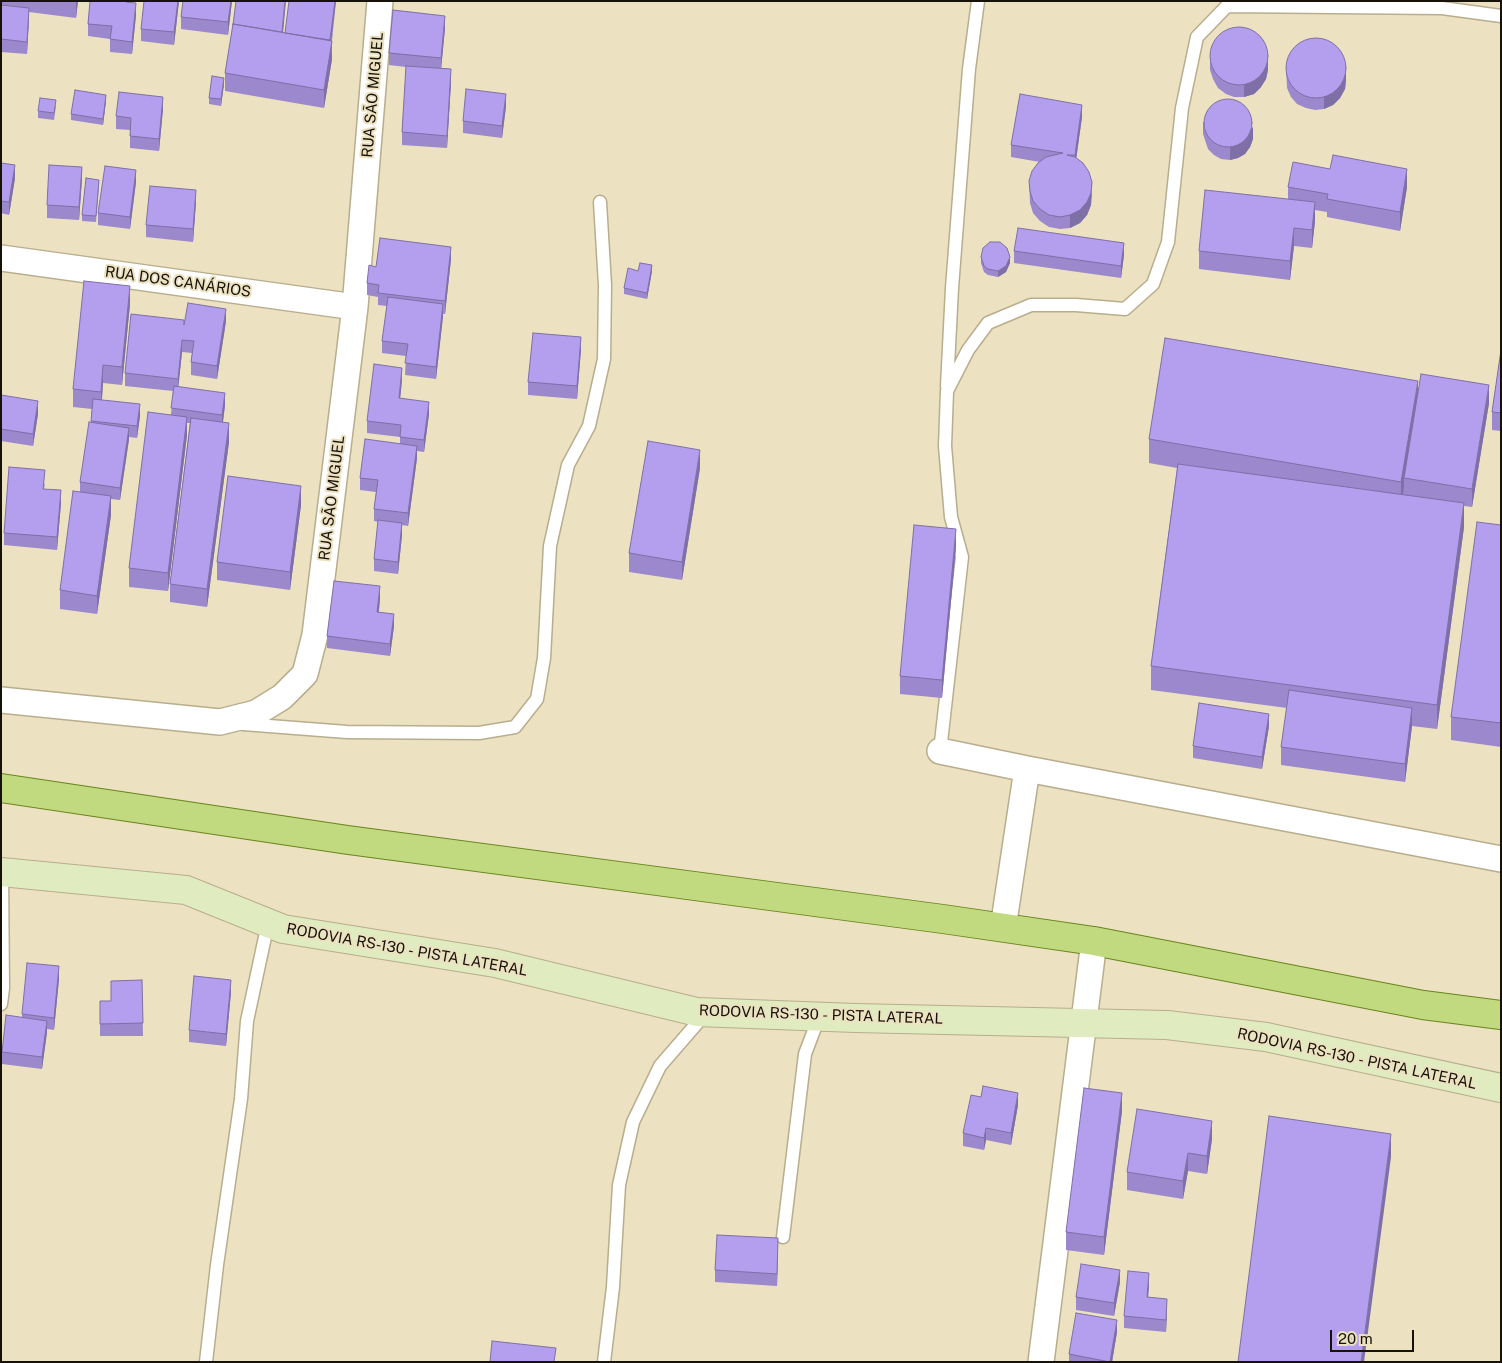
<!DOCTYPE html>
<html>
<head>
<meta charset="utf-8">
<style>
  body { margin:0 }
  #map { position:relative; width:1502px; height:1363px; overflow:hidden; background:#ece1c0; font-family:"Public Sans",sans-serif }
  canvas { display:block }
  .frame { position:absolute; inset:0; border:2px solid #161207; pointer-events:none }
  .scale { position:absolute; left:1330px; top:1330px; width:84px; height:22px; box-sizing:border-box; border:2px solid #161207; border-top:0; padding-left:6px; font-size:15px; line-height:18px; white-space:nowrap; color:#161207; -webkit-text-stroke:4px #ece1c0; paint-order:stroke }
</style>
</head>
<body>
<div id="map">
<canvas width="1502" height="1363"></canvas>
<div class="frame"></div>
<div class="scale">20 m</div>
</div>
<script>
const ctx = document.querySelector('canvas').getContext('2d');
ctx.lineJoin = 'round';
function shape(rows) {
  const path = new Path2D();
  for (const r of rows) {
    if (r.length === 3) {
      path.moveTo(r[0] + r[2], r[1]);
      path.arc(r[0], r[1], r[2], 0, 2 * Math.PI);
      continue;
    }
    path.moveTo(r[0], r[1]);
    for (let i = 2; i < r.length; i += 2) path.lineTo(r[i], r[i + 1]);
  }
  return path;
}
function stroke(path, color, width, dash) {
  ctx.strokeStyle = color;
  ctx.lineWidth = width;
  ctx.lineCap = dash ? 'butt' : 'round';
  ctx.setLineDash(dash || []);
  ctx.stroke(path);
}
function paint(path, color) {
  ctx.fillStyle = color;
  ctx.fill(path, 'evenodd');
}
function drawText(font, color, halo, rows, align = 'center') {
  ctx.font = font + ' "Public Sans",sans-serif';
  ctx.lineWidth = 4;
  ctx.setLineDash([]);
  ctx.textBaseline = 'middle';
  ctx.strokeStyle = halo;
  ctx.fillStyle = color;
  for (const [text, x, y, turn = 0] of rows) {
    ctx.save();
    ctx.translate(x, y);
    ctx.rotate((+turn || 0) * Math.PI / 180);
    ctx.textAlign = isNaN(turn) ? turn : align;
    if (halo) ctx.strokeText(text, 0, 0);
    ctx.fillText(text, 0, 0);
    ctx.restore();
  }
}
const lane = shape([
  [947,386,952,288,969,69,978,1],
  [243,724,347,732,479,733,515,727,537,699,544,658,550,546,568,465,589,426,604,359,605,285,600,202],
  [940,751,962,557,951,517,945,446,947,391,968,350,988,323,1031,305,1076,305,1125,309,1153,284,1168,242,1182,108,1197,37,1227,6,1442,8,1501,16],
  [1,1004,3,988,2,872],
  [783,1237,805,1054,819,1017],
  [206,1362,217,1265,241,1099,247,1021,268,923],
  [604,1362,613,1287,619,1185,633,1122,660,1066,705,1014]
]);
const street = shape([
  [1,258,355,307],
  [1,700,220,722,256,713,282,697,305,674,315,635,355,307,380,1],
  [940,751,1027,769,1501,859],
  [1003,928,1027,769],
  [1041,1362,1094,941]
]);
const secondary = shape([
  [1,872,186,890,283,929,495,963,697,1012,855,1018,1167,1025,1266,1037,1501,1088]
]);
const primary = shape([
  [1,788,348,840,943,919,1094,941,1423,1005,1501,1015]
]);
stroke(lane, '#b8ad8d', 15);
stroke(street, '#b8ad8d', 28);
stroke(secondary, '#b8ad8d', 30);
stroke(primary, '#6a841d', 30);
stroke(lane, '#fff', 12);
stroke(street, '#fff', 25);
stroke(secondary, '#e0ecbf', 28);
stroke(primary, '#c1da7f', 28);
paint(shape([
  [1,1,78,1,76,18,29,12,27,54,1,52],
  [90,1,127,1,136,15,132,54,110,52,110,39,88,36,88,24],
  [179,1,174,45,141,41,141,29],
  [232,1,228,35,181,29,181,17],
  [336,1,332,41,332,59,324,108,225,91,225,73,283,32,285,33],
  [445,28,441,69,451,82,447,148,402,145,402,132,406,67,389,65,389,53],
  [1210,58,1268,70,1266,79,1261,87,1254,94,1244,97,1234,97,1226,94,1218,88,1213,79,1210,70],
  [1286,66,1346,80,1345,89,1340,98,1333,105,1324,109,1315,110,1306,108,1297,104,1291,97,1287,88],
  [224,84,221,106,209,104,209,98],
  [106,101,103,125,71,120,71,114],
  [56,106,54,120,38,118,38,111],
  [506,106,502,138,463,133,463,121],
  [163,109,159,151,130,148,130,130,116,129,116,116],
  [1082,117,1076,158,1092,194,1091,205,1087,215,1080,223,1070,228,1060,229,1049,227,1040,221,1033,213,1030,203,1029,181,1040,162,1011,157,1011,145],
  [1203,122,1253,139,1250,147,1245,154,1238,158,1230,160,1221,159,1214,155,1208,149,1203,134],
  [1,163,15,178,9,215,1,213],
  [82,179,79,220,47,218,47,205],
  [136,182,130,229,98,225,98,213],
  [99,186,96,222,82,221,82,215],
  [1288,187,1407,187,1400,231,1327,217,1327,212,1315,210,1315,221,1312,248,1294,246,1290,280,1199,269,1199,251,1288,199],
  [196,202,193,242,146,237,146,225],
  [1014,251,1124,255,1121,278,1014,263],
  [981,257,1010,263,1006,272,998,277,988,275,984,272,981,263],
  [451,259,445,314,443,314,436,379,405,375,406,356,382,353,382,341,387,306,378,305,378,297,367,295,367,283,376,267],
  [652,271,647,299,624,294,624,288],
  [130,304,122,385,103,383,102,400,140,416,137,438,129,437,120,500,111,499,111,515,97,614,60,609,60,590,80,492,80,482,91,422,92,409,73,407,73,389],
  [226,321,217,379,191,375,191,362,192,353,182,352,178,387,225,405,223,423,229,442,207,607,170,602,170,584,190,423,187,423,187,435,168,591,129,587,129,568,171,415,173,391,125,386,125,373,184,325],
  [581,349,577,399,528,395,528,382],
  [1501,350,1501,431,1492,430,1492,412],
  [402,380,400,398,429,414,424,452,417,451,417,458,408,526,402,525,402,535,398,574,374,571,374,559,378,522,374,521,374,509,376,492,360,490,360,478,400,444,400,437,367,433,367,421],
  [1,395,38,414,33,446,1,441],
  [1418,395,1489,403,1472,507,1464,506,1464,527,1437,729,1412,726,1405,782,1281,765,1281,747,1287,708,1151,690,1151,666,1177,468,1149,463,1149,439],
  [700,468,682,580,629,572,629,553],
  [45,483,44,489,61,503,57,550,4,545,4,533],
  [301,505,290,590,217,580,217,562],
  [1501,525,1501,747,1451,740,1451,717],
  [956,547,942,698,900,694,900,676],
  [380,599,379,612,394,626,390,656,327,648,327,636],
  [1269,726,1262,769,1193,758,1193,746],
  [59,979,54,1030,47,1029,42,1069,2,1064,2,1052,22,1017,22,1014],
  [142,980,143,1036,100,1036,100,1001,111,1001],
  [231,992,226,1046,189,1042,189,1030],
  [1018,1105,1011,1145,986,1140,984,1150,963,1146,963,1133],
  [1122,1111,1104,1255,1066,1250,1066,1232],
  [1212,1139,1207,1174,1188,1171,1183,1199,1127,1190,1127,1172],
  [778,1251,777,1286,715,1282,715,1270],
  [1120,1282,1114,1316,1076,1310,1076,1297],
  [1149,1285,1148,1298,1167,1312,1166,1332,1124,1328,1124,1316],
  [1117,1332,1112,1362,1069,1362,1069,1354]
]), '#9b88cd');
paint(shape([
  [76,1,78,1,76,18],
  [178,1,179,1,174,45,174,32],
  [231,1,232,1,228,35,228,22],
  [285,1,286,1,282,45,282,32],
  [335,1,336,1,331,41,332,59,324,108,324,90],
  [136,3,136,15,132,54,132,42],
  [29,8,29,20,27,54,27,42],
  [445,16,445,28,441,70,441,58],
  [1268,58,1268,70,1266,79,1261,87,1254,94,1244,97,1244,85],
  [1346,68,1346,80,1345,89,1340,98,1333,105,1324,109,1324,97],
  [451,69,451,82,447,148,447,136],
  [224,78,224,84,221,106,221,99],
  [506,94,506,106,502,138,502,126],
  [106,95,106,101,103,125,103,119],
  [163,97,163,109,159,151,159,139],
  [1082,105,1082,117,1075,168,1075,155],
  [1253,127,1253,139,1250,147,1245,154,1238,158,1230,160,1230,148],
  [15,165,15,178,9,215,9,202],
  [82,167,82,179,79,220,79,207],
  [1407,169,1407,187,1400,231,1400,212],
  [136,170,136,182,130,229,130,217],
  [1092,182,1091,205,1087,215,1080,223,1070,228,1070,215],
  [196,190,196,202,193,242,193,229],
  [1315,202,1315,221,1312,248,1312,230],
  [1294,228,1294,246,1290,280,1290,261],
  [1124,243,1124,255,1121,278,1121,266],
  [451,247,451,259,445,314,445,301],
  [1010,257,1010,263,1006,272,998,277,998,271],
  [652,265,652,271,647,299,647,293],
  [130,286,130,304,122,385,122,367],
  [443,304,443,317,436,379,436,367],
  [226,309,226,321,217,379,217,366],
  [581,337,581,349,577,399,577,386],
  [182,340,182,352,178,391,178,379],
  [103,365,103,383,101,410,101,392],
  [402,368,402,380,399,410,399,398],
  [1418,381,1418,405,1404,478,1404,487,1401,506,1401,482],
  [1489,385,1489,403,1472,507,1472,489],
  [225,393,225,405,222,428,222,415],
  [38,401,38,414,33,446,33,434],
  [429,402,429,414,424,452,424,440],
  [140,404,140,416,137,438,137,426],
  [187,417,187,435,168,591,168,573],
  [229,423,229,442,207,607,207,589],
  [129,428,129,440,120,500,120,488],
  [417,446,417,458,408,526,408,513],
  [700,450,700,468,682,580,682,562],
  [301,486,301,505,290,590,290,572],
  [61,490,61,503,57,550,57,537],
  [111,496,111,515,97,614,97,596],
  [1464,503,1464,527,1437,729,1437,705],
  [402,523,402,535,398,574,398,562],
  [956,529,956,547,942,698,942,680],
  [380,586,380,599,377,624,377,612],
  [394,614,394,626,390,656,390,644],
  [1412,708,1412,726,1405,782,1405,764],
  [1269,714,1269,726,1262,769,1262,757],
  [59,966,59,979,54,1030,54,1018],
  [231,980,231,992,226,1046,226,1034],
  [47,1021,47,1033,42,1069,42,1057],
  [1018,1093,1018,1105,1011,1145,1011,1133],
  [1122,1093,1122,1111,1104,1255,1104,1237],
  [1212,1121,1212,1139,1207,1174,1207,1156],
  [986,1128,986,1140,984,1150,984,1138],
  [1391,1134,1391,1157,1364,1362,1361,1362],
  [1188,1153,1188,1171,1183,1199,1183,1181],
  [778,1238,778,1251,777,1286,777,1274],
  [1120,1270,1120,1282,1114,1316,1114,1303],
  [1149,1273,1149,1285,1147,1310,1147,1297],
  [1167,1299,1167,1312,1166,1332,1166,1320],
  [1117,1320,1117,1332,1112,1362,1110,1362]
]), '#7e6fa7');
const building = shape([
  [90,1,126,1,126,2,136,3,132,42,110,39,112,26,88,24,90,1],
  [144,1,178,1,174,32,141,29,144,1],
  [183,1,231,1,228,22,181,17,183,1],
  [236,1,285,1,282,32,233,24,233,25,236,1],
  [289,1,335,1,330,40,285,33,289,1],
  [1,5,29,8,27,42,1,39,1,5],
  [393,10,445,16,441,58,389,53,393,10],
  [233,24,332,41,324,90,225,73,233,24],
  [1239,56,29],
  [1316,68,30],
  [406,66,451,69,447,136,402,132,406,66],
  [212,76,224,78,221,99,209,98,212,76],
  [466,89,506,94,502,126,463,121,466,89],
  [75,90,106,95,103,119,71,114,75,90],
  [119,92,163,97,159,139,130,136,131,118,116,116,119,92],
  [1020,94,1082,105,1075,155,1067,155,1075,157,1083,163,1089,172,1092,182,1091,193,1087,202,1080,210,1070,215,1060,217,1049,215,1040,209,1033,201,1030,191,1029,181,1032,171,1038,163,1046,157,1063,153,1011,145,1020,94],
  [40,98,56,100,54,113,38,111,40,98],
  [1228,123,24],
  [1333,155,1407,169,1400,212,1327,199,1328,194,1288,187,1293,162,1330,169,1333,155],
  [1,163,15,165,9,202,1,201,1,163],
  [49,165,82,167,79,207,47,205,49,165],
  [105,166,136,170,130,217,98,213,105,166],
  [86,178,99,180,96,216,82,215,86,178],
  [150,186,196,190,193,229,146,225,150,186],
  [1205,190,1315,202,1312,230,1294,228,1290,261,1199,251,1205,190],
  [1018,228,1124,243,1121,266,1014,251,1018,228],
  [380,238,451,247,445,301,378,293,379,285,367,283,369,265,376,267,380,238],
  [990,242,1000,242,1007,248,1010,257,1006,266,998,271,988,269,984,266,981,257,983,248,990,242],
  [640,263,652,265,647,293,624,288,628,268,638,271,640,263],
  [84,281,130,286,122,367,103,365,101,392,73,389,84,281],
  [388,297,443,304,436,367,405,363,408,344,382,341,388,297],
  [188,303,226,309,217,366,191,362,194,341,182,340,178,379,125,373,131,314,184,320,184,325,188,303],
  [533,333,581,337,577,386,528,382,533,333],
  [1165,338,1418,381,1401,482,1149,439,1165,338],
  [1501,350,1501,413,1492,412,1501,350],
  [374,364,402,368,399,398,429,402,424,440,400,437,401,425,367,421,374,364],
  [1421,374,1489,385,1472,489,1404,478,1421,374],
  [174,386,225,393,222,415,171,408,174,386],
  [1,395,38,401,33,434,1,429,1,395],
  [93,399,140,404,137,426,91,421,93,399],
  [148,412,187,417,168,573,129,568,148,412],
  [191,418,229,423,207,589,170,584,191,418],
  [89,422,129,428,120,488,80,482,89,422],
  [365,439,417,446,408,513,374,509,378,480,360,478,365,439],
  [648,441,700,450,682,562,629,553,648,441],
  [1178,464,1464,503,1437,705,1151,666,1178,464],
  [9,467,45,470,43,489,61,490,57,537,4,533,9,467],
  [228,476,301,486,290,572,217,562,228,476],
  [73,491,111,496,97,596,60,590,73,491],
  [378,520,402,523,398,562,374,559,378,520],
  [1477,522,1501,525,1501,723,1451,717,1477,522],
  [914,525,956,529,942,680,900,676,914,525],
  [334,581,380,586,377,612,394,614,390,644,327,636,334,581],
  [1289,690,1412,708,1405,764,1281,747,1289,690],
  [1199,703,1269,714,1262,757,1193,746,1199,703],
  [27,963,59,966,54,1018,22,1014,27,963],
  [194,976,231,980,226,1034,189,1030,194,976],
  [142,980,143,1023,100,1024,100,1001,111,1001,111,981,142,980],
  [6,1015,47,1021,42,1057,2,1052,6,1015],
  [983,1086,1018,1093,1011,1133,986,1128,984,1138,963,1133,971,1095,981,1097,983,1086],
  [1084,1088,1122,1093,1104,1237,1066,1232,1084,1088],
  [1137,1109,1212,1121,1207,1156,1188,1153,1183,1181,1127,1172,1137,1109],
  [1269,1116,1391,1134,1361,1362,1238,1362,1269,1116],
  [717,1235,778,1238,777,1274,715,1270,717,1235],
  [1081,1264,1120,1270,1114,1303,1076,1297,1081,1264],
  [1128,1271,1149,1273,1147,1297,1167,1299,1166,1320,1124,1316,1128,1271],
  [1076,1313,1117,1320,1110,1362,1069,1354,1076,1313],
  [492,1341,556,1348,554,1362,490,1362,492,1341]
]);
paint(building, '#b49eee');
stroke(building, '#7e6fa7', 1);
drawText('15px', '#161207', '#ece1c0', [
  ["RUA SÃO MIGUEL",373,95,-85],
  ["RUA DOS CANÁRIOS",178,282,8],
  ["RUA SÃO MIGUEL",332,498,-83],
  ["RODOVIA RS-130 - PISTA LATERAL",407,950,10],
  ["RODOVIA RS-130 - PISTA LATERAL",821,1015,2],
  ["RODOVIA RS-130 - PISTA LATERAL",1357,1059,12]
]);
</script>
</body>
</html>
